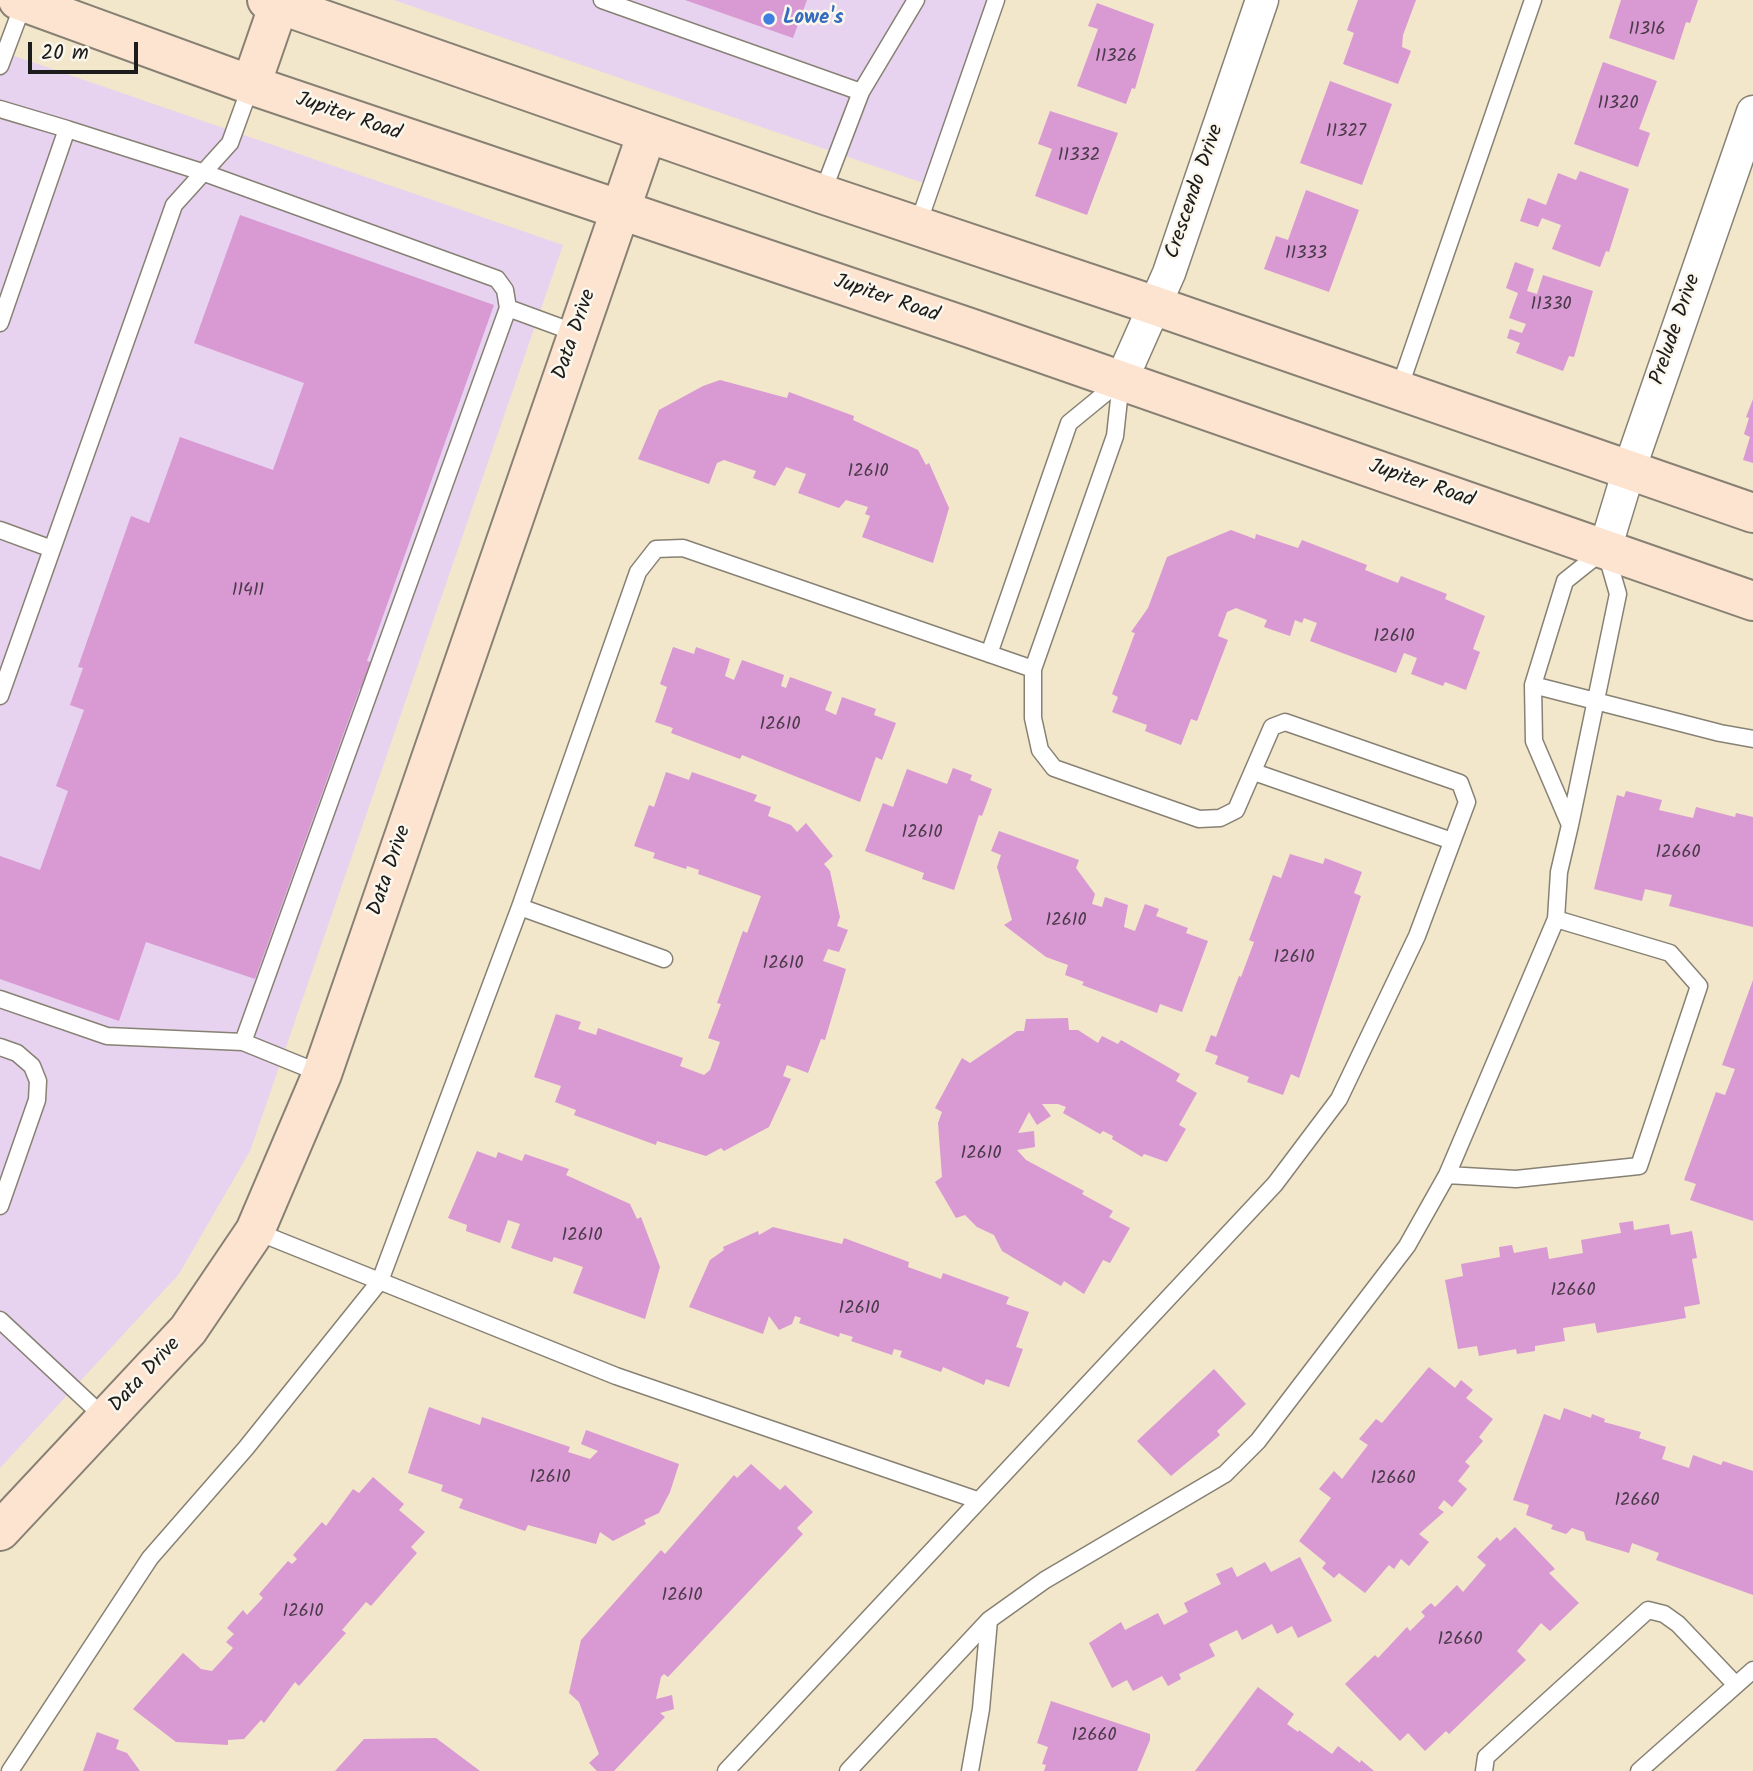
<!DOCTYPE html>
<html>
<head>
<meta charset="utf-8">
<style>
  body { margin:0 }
  #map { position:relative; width:1753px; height:1771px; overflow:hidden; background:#f2e6cb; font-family:Kalam,sans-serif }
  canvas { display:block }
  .scale { position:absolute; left:28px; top:42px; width:110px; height:32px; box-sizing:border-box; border:4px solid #1c1c1c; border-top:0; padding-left:9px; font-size:21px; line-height:24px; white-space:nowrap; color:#1c1c1c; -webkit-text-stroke:5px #fbf7ec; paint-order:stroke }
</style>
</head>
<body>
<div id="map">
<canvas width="1753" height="1771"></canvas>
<div class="scale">20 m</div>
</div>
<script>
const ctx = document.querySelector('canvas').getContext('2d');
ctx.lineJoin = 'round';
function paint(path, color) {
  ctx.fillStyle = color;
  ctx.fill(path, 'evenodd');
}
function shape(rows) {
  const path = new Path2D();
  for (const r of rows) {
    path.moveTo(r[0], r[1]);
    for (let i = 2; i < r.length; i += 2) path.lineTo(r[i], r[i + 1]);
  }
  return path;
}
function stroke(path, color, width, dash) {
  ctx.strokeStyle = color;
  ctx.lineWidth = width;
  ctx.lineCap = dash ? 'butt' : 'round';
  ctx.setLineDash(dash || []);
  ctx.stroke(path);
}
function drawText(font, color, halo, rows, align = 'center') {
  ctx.font = font + ' Kalam,sans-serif';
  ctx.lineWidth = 5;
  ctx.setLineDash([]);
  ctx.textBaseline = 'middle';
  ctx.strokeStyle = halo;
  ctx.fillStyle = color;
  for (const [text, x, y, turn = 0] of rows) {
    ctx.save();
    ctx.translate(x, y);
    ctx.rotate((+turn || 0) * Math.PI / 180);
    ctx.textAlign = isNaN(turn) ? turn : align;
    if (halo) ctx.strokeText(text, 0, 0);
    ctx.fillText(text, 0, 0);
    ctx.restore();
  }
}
paint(shape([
  [394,0,996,0,935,187],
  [0,51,563,245,250,1151,179,1274,0,1468]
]), '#e7d2ef');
paint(shape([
  [685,0,807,0,793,38],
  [1358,0,1416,0,1403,35,1402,47,1411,51,1398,84,1343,64,1354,33,1347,30],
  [1621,0,1698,0,1690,23,1686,22,1674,60,1609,38],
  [1097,3,1154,24,1135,89,1132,88,1126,104,1077,86,1098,29,1088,26],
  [1603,62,1657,81,1639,129,1650,133,1638,167,1574,144],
  [1330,81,1392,104,1362,185,1300,163],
  [1050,111,1118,133,1087,215,1035,196,1052,149,1038,144],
  [1580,171,1629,189,1609,252,1606,251,1600,267,1552,249,1561,225,1542,218,1538,227,1520,221,1528,198,1546,205,1558,173,1576,180],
  [1306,190,1359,210,1329,292,1264,269,1276,236,1288,240],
  [240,215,494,305,367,661,376,664,366,690,360,688,255,979,146,942,119,1021,0,979,0,856,40,870,68,791,56,786,84,710,70,705,83,668,78,667,131,516,149,523,180,437,273,470,304,383,194,343],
  [1515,262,1534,269,1527,291,1537,294,1543,275,1593,291,1574,357,1569,356,1563,371,1516,353,1520,343,1507,338,1510,329,1522,333,1526,324,1509,318,1518,293,1506,288],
  [720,380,787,398,789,392,854,416,853,420,918,450,926,465,929,463,949,508,933,563,862,537,870,516,865,514,868,507,846,500,839,508,798,493,806,474,786,467,775,486,753,478,756,471,724,460,717,463,709,484,638,459,659,410,703,386],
  [1753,399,1753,463,1743,460,1750,437,1744,434,1749,418,1746,417],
  [1231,530,1255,539,1256,534,1298,548,1302,540,1367,565,1365,570,1398,583,1401,576,1447,594,1445,599,1485,616,1473,649,1480,652,1466,690,1445,682,1443,686,1411,674,1417,658,1404,653,1396,673,1310,641,1317,623,1304,618,1302,623,1295,620,1290,636,1264,627,1267,620,1236,608,1227,612,1218,636,1228,640,1197,721,1191,719,1181,745,1145,731,1147,725,1112,712,1118,697,1112,694,1135,633,1131,632,1148,608,1167,557],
  [673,647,694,654,696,647,730,659,725,676,734,680,742,660,784,675,781,686,786,688,790,677,832,692,825,710,836,715,842,697,876,709,874,715,896,723,882,760,876,757,860,802,742,755,740,759,671,733,673,728,655,722,667,687,660,684],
  [953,768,972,775,970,780,992,789,982,816,979,815,954,890,922,879,924,873,865,851,883,803,893,807,907,769,947,784],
  [666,772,689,780,692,772,757,795,754,801,771,807,768,816,791,825,797,832,806,823,833,856,824,864,830,871,840,917,837,926,848,930,839,952,828,949,823,961,846,969,825,1040,821,1039,808,1073,787,1065,783,1076,791,1079,769,1127,724,1151,721,1148,706,1156,657,1141,656,1145,574,1115,576,1110,555,1102,561,1086,534,1077,556,1014,581,1022,578,1029,596,1035,598,1028,683,1058,680,1066,704,1075,710,1070,720,1042,708,1038,721,1004,717,1003,743,931,747,933,761,896,698,874,699,870,687,866,686,869,653,858,655,853,634,846,649,805,654,807],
  [1626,791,1662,800,1659,810,1693,818,1696,807,1735,817,1736,813,1753,817,1753,927,1669,906,1672,895,1645,889,1642,901,1594,889,1617,795,1624,797],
  [999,831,1079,860,1076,868,1095,894,1092,904,1102,907,1105,897,1128,905,1124,927,1135,931,1145,904,1159,909,1156,916,1188,928,1186,933,1208,941,1182,1012,1160,1004,1157,1013,1082,985,1084,982,1065,975,1068,965,1046,957,1004,925,1012,920,997,867,1001,855,991,851],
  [1290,854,1323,864,1325,858,1362,872,1354,893,1361,896,1299,1078,1291,1074,1283,1095,1247,1082,1249,1077,1215,1064,1218,1056,1205,1051,1211,1035,1216,1037,1239,976,1241,977,1254,942,1249,940,1273,875,1281,878],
  [1753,980,1753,1221,1690,1200,1696,1184,1684,1180,1716,1092,1725,1095,1735,1069,1722,1065],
  [1068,1018,1069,1030,1078,1030,1098,1043,1102,1036,1118,1044,1121,1040,1180,1074,1176,1081,1197,1093,1179,1125,1186,1129,1167,1162,1144,1154,1142,1157,1112,1139,1113,1136,1103,1131,1100,1134,1063,1113,1066,1107,1058,1104,1042,1104,1051,1116,1037,1125,1029,1112,1018,1133,1034,1131,1035,1147,1017,1150,1026,1160,1084,1191,1082,1194,1113,1211,1109,1217,1130,1228,1110,1263,1103,1260,1084,1294,1064,1281,1061,1286,1002,1251,994,1235,977,1227,965,1215,956,1218,935,1182,942,1177,938,1123,942,1112,935,1108,962,1058,970,1063,1017,1031,1024,1031,1026,1019],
  [477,1151,496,1158,498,1152,522,1161,525,1154,569,1169,566,1175,630,1204,637,1219,641,1217,660,1267,645,1319,573,1293,583,1267,554,1257,552,1262,511,1248,520,1224,508,1220,500,1243,466,1231,467,1225,448,1218],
  [1633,1221,1634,1230,1669,1224,1671,1235,1692,1231,1697,1258,1692,1259,1700,1304,1684,1307,1686,1318,1597,1333,1595,1323,1563,1328,1565,1341,1535,1346,1535,1351,1517,1354,1516,1349,1479,1356,1477,1346,1458,1349,1445,1280,1463,1276,1461,1264,1500,1257,1499,1247,1512,1245,1514,1253,1547,1247,1549,1259,1583,1253,1581,1240,1621,1233,1619,1223],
  [773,1227,842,1244,844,1238,909,1262,908,1267,941,1279,943,1273,1009,1297,1006,1304,1029,1312,1016,1347,1023,1349,1009,1387,986,1379,984,1385,943,1367,941,1372,900,1357,902,1351,894,1349,892,1355,851,1341,853,1337,840,1333,839,1337,799,1323,801,1318,795,1316,792,1324,779,1330,769,1316,763,1334,689,1307,710,1260,724,1250,723,1247,758,1231,759,1235],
  [1429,1367,1455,1388,1461,1380,1473,1390,1466,1398,1493,1419,1479,1437,1483,1441,1465,1462,1470,1466,1458,1481,1467,1489,1452,1507,1444,1500,1438,1508,1444,1512,1419,1534,1429,1542,1409,1566,1401,1559,1394,1569,1389,1565,1365,1593,1339,1573,1334,1578,1322,1568,1326,1563,1299,1541,1331,1498,1319,1489,1334,1471,1342,1479,1368,1445,1359,1439,1376,1419,1382,1423],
  [1214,1369,1246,1404,1217,1431,1220,1435,1171,1476,1137,1441],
  [429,1407,480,1425,482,1417,570,1447,568,1452,590,1459,598,1451,581,1444,586,1430,679,1464,670,1492,659,1513,644,1520,646,1524,613,1541,600,1532,596,1544,528,1525,525,1531,459,1508,463,1499,441,1491,443,1485,408,1473],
  [1564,1408,1591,1418,1592,1414,1605,1419,1604,1422,1641,1432,1639,1438,1666,1447,1662,1459,1689,1468,1693,1455,1721,1465,1723,1461,1753,1471,1753,1595,1656,1560,1659,1553,1632,1543,1629,1553,1586,1540,1584,1532,1572,1528,1566,1534,1551,1529,1553,1525,1526,1515,1529,1505,1513,1500,1544,1414,1560,1420],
  [751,1464,780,1490,785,1485,813,1512,797,1528,803,1534,668,1677,664,1674,661,1677,656,1699,672,1695,674,1709,660,1713,665,1717,614,1771,597,1771,589,1763,599,1754,579,1702,569,1693,581,1640,661,1550,665,1554,734,1475,737,1478],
  [373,1477,404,1504,399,1510,425,1532,411,1547,417,1553,371,1606,366,1602,342,1630,346,1633,299,1686,295,1682,264,1723,261,1720,244,1739,228,1740,228,1745,176,1742,133,1709,183,1653,201,1669,212,1671,233,1648,226,1642,234,1634,227,1628,243,1610,247,1615,263,1598,259,1594,288,1561,292,1564,297,1559,293,1555,322,1522,326,1526,353,1489,359,1493],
  [1515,1527,1555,1569,1549,1573,1579,1603,1550,1631,1541,1623,1517,1651,1526,1660,1449,1734,1446,1731,1425,1751,1408,1733,1400,1741,1345,1684,1375,1655,1378,1658,1407,1627,1410,1631,1425,1616,1421,1612,1431,1603,1435,1607,1457,1585,1463,1592,1486,1565,1477,1557,1497,1537,1500,1541],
  [1300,1557,1332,1621,1298,1638,1292,1626,1277,1634,1272,1624,1242,1640,1237,1630,1209,1644,1215,1656,1179,1674,1181,1679,1168,1686,1162,1676,1133,1691,1127,1680,1112,1688,1089,1643,1121,1622,1125,1630,1158,1613,1164,1625,1188,1612,1184,1603,1221,1584,1216,1574,1232,1567,1237,1577,1265,1562,1271,1572],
  [1258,1687,1294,1714,1287,1724,1298,1732,1299,1730,1332,1754,1338,1746,1360,1763,1361,1760,1374,1771,1195,1771],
  [1051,1701,1150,1734,1150,1740,1137,1771,1044,1771,1046,1765,1042,1764,1048,1747,1037,1743],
  [97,1732,119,1740,116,1749,127,1753,140,1771,83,1771],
  [436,1738,480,1771,335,1771,364,1739]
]), '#d999d3');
const lane = shape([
  [602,0,861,92],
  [0,66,24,2],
  [0,109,67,129],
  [822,194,861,92,916,0],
  [917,227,996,0],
  [0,323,67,129,202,172,497,279,505,290,508,308,576,333],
  [1398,392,1533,0],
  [0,530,52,549],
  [989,654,1069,423,1119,382],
  [1533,685,1720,733,1753,739],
  [0,696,174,205,230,143,251,85],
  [1254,772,1452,841],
  [520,907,664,959],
  [0,999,107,1036,243,1042],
  [0,1047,17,1053,32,1066,38,1081,37,1100,0,1206],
  [322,1074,243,1042,508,308],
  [1447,1175,1516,1179,1639,1166,1699,986,1670,953,1556,919],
  [255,1231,616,1376,977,1500],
  [0,1320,106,1419],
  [10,1771,150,1558,246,1448,380,1281,520,907,638,572,656,549,683,548,1033,669],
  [726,1771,1275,1184,1339,1099,1417,936,1467,802,1460,783,1285,722,1272,727,1236,810,1220,818,1199,819,1054,768,1040,750,1033,718,1033,669,1115,436,1121,381],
  [848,1771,989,1620,1045,1580,1225,1474,1258,1441,1407,1246,1447,1175,1556,919,1559,872,1570,825,1618,594,1605,549,1565,581,1533,685,1534,741,1570,825],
  [970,1771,981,1709,989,1620],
  [1484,1771,1486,1757,1648,1610,1664,1614,1678,1624,1736,1685],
  [1639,1771,1753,1670]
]);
const street = shape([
  [1121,381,1169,273,1262,0],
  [1605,549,1629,470,1753,112]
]);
const secondary = shape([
  [18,0,251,85,970,328,1753,601],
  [267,0,822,194,1153,305,1753,513],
  [251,85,279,4],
  [0,1531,188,1330,255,1231,322,1074,647,133]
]);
stroke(lane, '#878174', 19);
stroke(street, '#878174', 35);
stroke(secondary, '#878174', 42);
stroke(lane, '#fff', 16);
stroke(street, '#fff', 32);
stroke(secondary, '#fde4d0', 38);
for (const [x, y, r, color] of [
  [769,19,7,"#3f7fe0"]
]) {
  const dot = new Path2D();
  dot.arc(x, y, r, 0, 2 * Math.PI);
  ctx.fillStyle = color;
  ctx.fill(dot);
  stroke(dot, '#fbf7ec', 2.5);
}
drawText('18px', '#4b3b4a', null, [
  ["11316",1647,31],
  ["11326",1116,58],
  ["11320",1618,105],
  ["11327",1346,133],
  ["11332",1079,157],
  ["11333",1306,255],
  ["11330",1551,306],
  ["12610",868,473],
  ["11411",248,592],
  ["12610",1394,638],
  ["12610",780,726],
  ["12610",922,834],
  ["12660",1678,854],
  ["12610",1066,922],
  ["12610",1294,959],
  ["12610",783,965],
  ["12610",981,1155],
  ["12610",582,1237],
  ["12660",1573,1292],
  ["12610",859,1310],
  ["12610",550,1479],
  ["12660",1393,1480],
  ["12660",1637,1502],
  ["12610",682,1597],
  ["12610",303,1613],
  ["12660",1460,1641],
  ["12660",1094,1737]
]);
drawText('bold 21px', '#366cbe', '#fbf7ec', [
  ["Lowe's",783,19]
], 'left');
drawText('21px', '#1c1c1c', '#fbf7ec', [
  ["Jupiter Road",348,118,19],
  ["Crescendo Drive",1196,192,-71],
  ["Jupiter Road",886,300,19],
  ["Prelude Drive",1677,330,-71],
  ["Data Drive",576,335,-71],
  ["Jupiter Road",1421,485,19],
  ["Data Drive",391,871,-71],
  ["Data Drive",146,1376,-47]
]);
</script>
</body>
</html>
